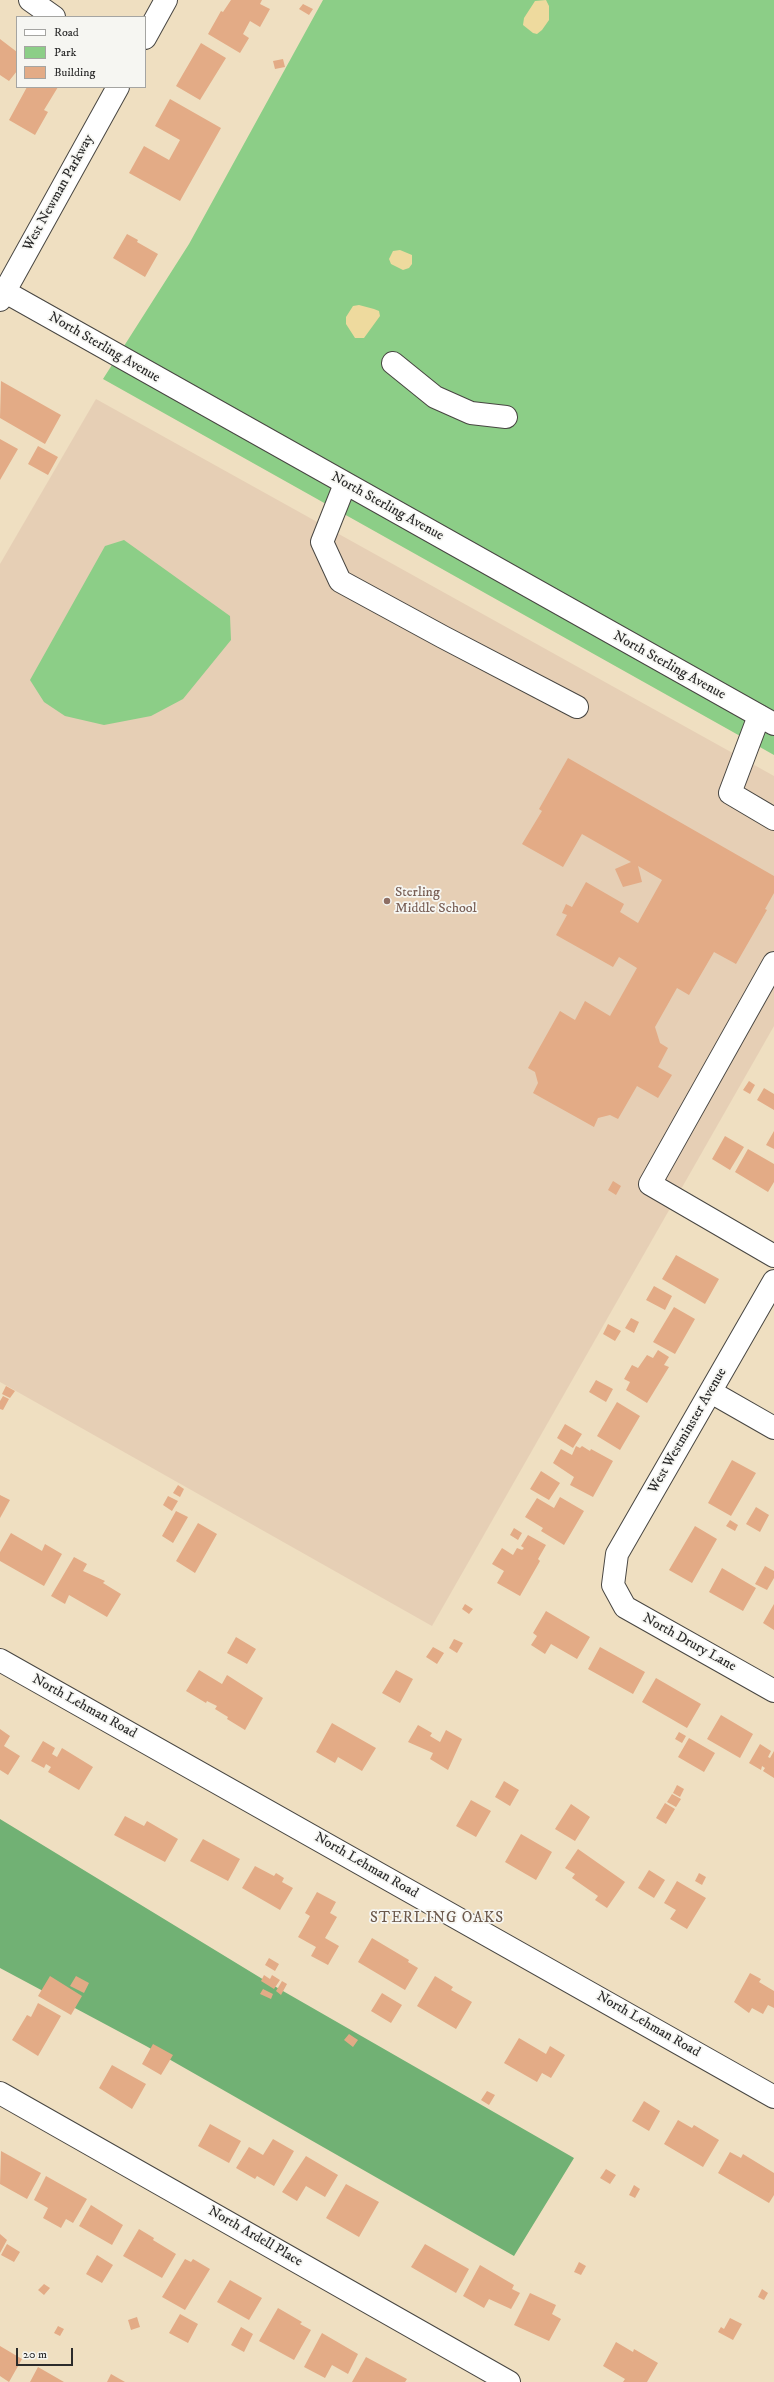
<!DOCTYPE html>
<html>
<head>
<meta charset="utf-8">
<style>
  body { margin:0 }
  #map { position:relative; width:774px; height:2382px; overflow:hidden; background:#efdfc1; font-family:"IM FELL DW Pica",serif }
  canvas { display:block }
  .legend { position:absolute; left:16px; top:16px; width:130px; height:72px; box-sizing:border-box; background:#f6f6f2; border:1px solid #a5a5a2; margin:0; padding:5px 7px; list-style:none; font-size:12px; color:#2b2b2b }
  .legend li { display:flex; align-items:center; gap:8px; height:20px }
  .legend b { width:20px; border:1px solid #a5a5a2 }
  .scale { position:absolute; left:16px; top:2348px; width:57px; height:18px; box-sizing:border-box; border:2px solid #2b2b2b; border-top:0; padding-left:5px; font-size:12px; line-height:14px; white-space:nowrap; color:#2b2b2b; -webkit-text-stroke:3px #f6f6f2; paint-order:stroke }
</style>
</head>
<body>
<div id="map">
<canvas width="774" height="2382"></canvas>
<ul class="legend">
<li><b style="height:5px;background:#fff"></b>Road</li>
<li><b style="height:11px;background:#8cce87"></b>Park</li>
<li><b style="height:11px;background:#e3ab86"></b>Building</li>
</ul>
<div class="scale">20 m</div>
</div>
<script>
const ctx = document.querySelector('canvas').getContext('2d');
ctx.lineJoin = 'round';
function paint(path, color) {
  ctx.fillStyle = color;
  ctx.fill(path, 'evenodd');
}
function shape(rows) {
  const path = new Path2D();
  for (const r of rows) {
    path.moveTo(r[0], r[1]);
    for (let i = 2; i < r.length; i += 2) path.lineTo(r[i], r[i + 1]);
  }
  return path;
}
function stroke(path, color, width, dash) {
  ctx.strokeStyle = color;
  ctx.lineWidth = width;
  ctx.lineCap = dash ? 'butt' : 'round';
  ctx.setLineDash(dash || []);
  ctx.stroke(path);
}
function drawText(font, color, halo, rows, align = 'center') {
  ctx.font = font + ' "IM FELL DW Pica",serif';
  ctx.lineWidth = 3.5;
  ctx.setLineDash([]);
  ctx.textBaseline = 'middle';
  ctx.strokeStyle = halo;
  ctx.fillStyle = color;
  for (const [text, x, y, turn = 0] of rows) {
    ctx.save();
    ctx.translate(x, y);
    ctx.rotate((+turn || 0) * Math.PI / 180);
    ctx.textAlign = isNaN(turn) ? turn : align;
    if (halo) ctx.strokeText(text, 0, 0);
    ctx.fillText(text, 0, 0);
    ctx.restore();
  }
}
paint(shape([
  [96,399,774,776,774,1026,432,1626,0,1382,0,564]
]), '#e6cfb5');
paint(shape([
  [323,0,774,0,774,755,103,379,189,244],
  [124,540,230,616,231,640,183,699,151,716,104,725,65,716,44,702,30,680,105,546]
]), '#8cce87');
paint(shape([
  [0,1819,269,1983,574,2158,514,2256,146,2046,0,1968]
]), '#71b174');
paint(shape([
  [546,0,549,6,549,20,542,30,537,34,533,33,523,25,524,18,535,1],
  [400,250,412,255,412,264,409,268,403,270,391,264,389,259,393,251],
  [359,305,374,309,379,311,380,316,364,338,355,338,346,324,346,317,353,306]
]), '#eeda9e');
paint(shape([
  [231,0,262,0,260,4,270,9,260,27,250,21,243,34,249,38,240,53,208,34,221,11,223,12],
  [303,4,313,9,309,15,299,9],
  [0,39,17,52,17,71,9,81,0,75],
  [201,43,226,58,200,100,176,86],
  [283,59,285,67,275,69,273,61],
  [27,87,58,87,44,110,48,112,35,135,9,120],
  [170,99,221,128,180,201,129,173,144,146,169,160,180,140,155,126],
  [127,234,138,240,137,242,158,254,145,277,113,258],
  [1,381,61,415,45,444,0,418],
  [0,439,18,449,0,480],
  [38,446,58,457,48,475,28,464],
  [568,758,774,876,774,893,765,909,767,910,736,964,714,952,689,995,677,988,655,1027,660,1043,668,1048,658,1067,672,1075,658,1098,637,1086,618,1119,610,1115,598,1118,594,1127,533,1093,538,1083,535,1072,528,1068,560,1011,575,1020,585,1001,610,1016,637,968,619,957,613,967,556,935,567,915,562,913,566,904,572,907,586,882,624,904,620,912,638,923,662,880,638,866,642,882,623,887,615,869,631,862,582,834,563,867,522,844,542,811,539,809],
  [749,1081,755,1085,750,1094,743,1090],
  [764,1088,774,1094,774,1110,757,1100],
  [774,1131,774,1149,766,1145],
  [725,1136,744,1147,730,1170,712,1159],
  [748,1149,774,1164,774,1182,768,1192,735,1172],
  [613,1181,621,1186,616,1195,608,1190],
  [676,1255,719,1279,705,1304,662,1279],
  [654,1286,672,1296,665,1310,646,1300],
  [674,1307,695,1319,675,1354,653,1342],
  [631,1318,639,1322,634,1333,625,1328],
  [608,1324,621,1331,615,1341,603,1334],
  [658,1350,669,1357,664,1365,669,1367,647,1403,626,1390,630,1382,624,1379,632,1365,638,1368,647,1355,653,1358],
  [596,1380,613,1389,606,1402,589,1392],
  [6,1386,15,1391,10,1398,2,1394],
  [3,1396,9,1399,3,1410,0,1409,0,1401],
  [617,1402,640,1416,620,1450,597,1436],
  [565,1424,582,1434,573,1448,557,1438],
  [576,1446,580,1448,582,1446,590,1451,591,1449,613,1461,593,1497,570,1485,574,1477,553,1463,561,1449,572,1455],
  [732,1460,756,1473,731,1516,708,1503],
  [541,1471,560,1483,549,1500,530,1489],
  [178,1485,184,1489,180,1497,173,1493],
  [0,1495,10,1500,0,1518],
  [168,1496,178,1501,172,1511,163,1505],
  [560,1497,584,1511,564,1545,541,1531,543,1528,525,1517,537,1498,554,1508],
  [756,1507,769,1515,760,1532,746,1524],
  [176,1511,188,1517,173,1543,162,1536],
  [730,1520,738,1525,735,1531,726,1526],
  [198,1523,217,1534,195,1573,176,1561],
  [695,1526,717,1539,692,1583,669,1570],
  [514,1528,522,1533,518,1540,510,1535],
  [11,1533,42,1551,45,1544,62,1554,44,1586,0,1561,0,1552],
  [528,1535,546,1545,538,1559,540,1561,520,1596,497,1583,504,1571,492,1564,502,1548,513,1555,517,1548,522,1550,524,1548,521,1546],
  [74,1557,87,1564,83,1571,105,1581,103,1583,121,1594,107,1617,69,1595,65,1604,51,1596],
  [765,1566,774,1571,774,1578,767,1590,755,1584],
  [722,1568,756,1588,743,1611,709,1592],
  [465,1604,473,1609,469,1614,462,1609],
  [774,1604,774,1630,763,1623],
  [546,1611,590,1637,577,1659,551,1644,545,1654,531,1645,537,1636,533,1633],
  [236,1637,256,1649,247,1664,227,1653],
  [454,1639,463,1643,457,1653,449,1648],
  [433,1647,444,1653,437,1664,426,1657],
  [600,1647,645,1672,633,1694,588,1669],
  [199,1670,222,1684,227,1675,263,1698,245,1730,227,1719,228,1717,215,1709,217,1706,207,1701,206,1703,186,1691],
  [396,1670,413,1679,400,1703,382,1693],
  [656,1678,701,1704,687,1728,642,1702],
  [721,1715,753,1734,740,1758,707,1739],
  [332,1723,376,1748,362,1771,338,1757,335,1763,316,1752],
  [418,1725,432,1733,430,1736,440,1742,446,1730,462,1739,448,1770,430,1759,433,1753,408,1742],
  [0,1729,10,1736,4,1746,20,1756,8,1775,0,1770],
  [679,1732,686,1736,682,1743,675,1739],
  [689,1738,715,1753,704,1772,678,1757],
  [43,1741,55,1748,52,1754,57,1757,62,1748,93,1767,79,1790,48,1772,51,1767,46,1764,44,1768,31,1761],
  [760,1744,771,1751,768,1757,770,1758,774,1751,774,1778,763,1771,765,1768,762,1766,761,1770,749,1763],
  [504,1781,519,1790,510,1806,495,1797],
  [677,1785,684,1789,680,1797,673,1793],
  [672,1794,681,1799,676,1807,667,1802],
  [471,1800,491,1811,476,1837,456,1826],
  [665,1803,675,1809,666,1824,656,1818],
  [571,1804,590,1817,575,1841,555,1829],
  [125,1816,144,1826,147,1821,178,1839,165,1862,114,1835],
  [521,1834,552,1852,536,1880,505,1862],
  [203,1839,240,1859,228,1881,190,1861],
  [578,1849,625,1882,607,1908,595,1900,598,1896,572,1878,575,1874,565,1868],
  [255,1866,274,1876,276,1873,284,1878,282,1882,293,1888,280,1910,242,1888],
  [649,1870,665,1880,654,1898,638,1888],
  [699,1873,706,1877,702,1885,695,1881],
  [677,1881,706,1898,687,1929,670,1919,676,1910,664,1903],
  [317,1892,336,1902,330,1913,337,1917,325,1938,339,1946,328,1965,311,1956,316,1947,298,1937,310,1916,305,1913],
  [372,1938,409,1960,408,1962,418,1968,405,1990,358,1962],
  [269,1958,279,1964,275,1971,265,1965],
  [750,1973,761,1979,759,1982,774,1991,774,2008,768,2005,763,2014,752,2008,749,2013,734,2002],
  [264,1975,270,1979,272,1975,280,1980,274,1989,261,1981],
  [50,1976,82,1996,71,2015,38,1996],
  [76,1976,89,1983,84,1993,70,1986],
  [435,1976,453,1987,451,1990,472,2002,456,2029,417,2006],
  [282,1981,287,1984,281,1995,276,1991],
  [263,1989,273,1994,271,1999,260,1994],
  [382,1993,402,2005,391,2023,371,2011],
  [38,2003,61,2016,38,2056,12,2040,27,2015,31,2017],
  [349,2034,358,2040,353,2047,344,2040],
  [519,2038,546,2054,550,2046,565,2055,551,2078,542,2073,537,2082,504,2063],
  [153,2044,173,2055,161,2075,142,2064],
  [112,2065,146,2084,132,2109,99,2088],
  [487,2091,495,2095,489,2105,481,2100],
  [644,2101,660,2111,649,2131,632,2121],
  [678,2120,692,2128,694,2125,719,2140,703,2167,664,2144],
  [210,2124,241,2141,229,2163,198,2146],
  [273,2139,294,2151,274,2186,257,2176,255,2179,236,2168,249,2147,263,2155],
  [1,2151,41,2173,27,2199,0,2184],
  [730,2152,741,2158,743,2154,774,2173,774,2195,769,2203,718,2173],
  [306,2156,338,2175,325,2197,306,2186,297,2201,282,2192],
  [606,2169,616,2175,610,2184,600,2178],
  [46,2176,87,2199,73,2223,66,2219,61,2228,43,2218,48,2208,34,2200],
  [346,2184,379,2202,359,2237,326,2218],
  [634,2185,640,2189,635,2198,629,2195],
  [91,2205,123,2225,112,2245,79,2226],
  [139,2229,154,2238,153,2240,176,2254,162,2278,123,2256],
  [0,2234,7,2240,0,2253],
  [7,2244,20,2252,14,2262,1,2255],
  [425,2244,469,2269,456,2293,411,2267],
  [97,2255,113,2265,102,2283,86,2274],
  [185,2259,191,2262,193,2259,210,2269,185,2310,162,2297],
  [579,2262,586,2266,581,2275,574,2272],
  [480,2265,514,2285,512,2289,520,2293,511,2309,489,2299,484,2308,463,2296],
  [230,2280,262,2298,249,2320,217,2302],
  [44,2284,50,2288,44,2295,38,2290],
  [762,2289,768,2293,764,2300,758,2297],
  [530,2293,556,2305,552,2314,561,2319,549,2341,514,2325],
  [278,2308,302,2322,300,2324,311,2330,294,2360,259,2341],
  [180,2314,198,2324,188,2343,169,2333],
  [137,2317,140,2327,131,2330,128,2320],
  [730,2318,742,2324,733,2340,718,2332,721,2327,724,2329],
  [58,2326,64,2329,60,2336,54,2333],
  [241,2327,253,2334,244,2352,231,2345],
  [322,2333,358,2354,348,2374,332,2365,325,2378,304,2367],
  [616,2342,633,2352,634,2349,658,2363,647,2382,623,2382,625,2379,603,2366],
  [0,2346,22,2359,9,2382,0,2376],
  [366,2357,407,2379,405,2382,352,2382],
  [38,2367,64,2382,30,2382],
  [111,2374,125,2382,107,2382]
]), '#e3ab86');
const minor = shape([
  [30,0,54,17],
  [145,38,166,0],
  [0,300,118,87],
  [393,363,435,397,471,413,506,417],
  [345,484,322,542,340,581,443,637,577,707],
  [759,716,730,793,774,819],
  [774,963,650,1184,774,1256],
  [774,1281,617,1554,613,1585,625,1607,774,1691],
  [711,1392,774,1428],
  [0,1660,774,2097],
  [0,2093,509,2382]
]);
const major = shape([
  [0,289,774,724]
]);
stroke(minor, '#484642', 24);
stroke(major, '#484642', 24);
stroke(minor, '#fff', 22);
stroke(major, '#fff', 22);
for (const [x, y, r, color] of [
  [387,901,4,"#8d6e63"]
]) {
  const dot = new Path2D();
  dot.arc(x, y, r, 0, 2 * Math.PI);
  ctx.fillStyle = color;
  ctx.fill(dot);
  stroke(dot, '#f6f6f2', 1.5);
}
drawText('14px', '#2b2b2b', '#f6f6f2', [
  ["West Newman Parkway",59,193,-61],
  ["North Sterling Avenue",104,348,30],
  ["North Sterling Avenue",387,507,29],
  ["North Sterling Avenue",669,666,29],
  ["West Westminster Avenue",688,1431,-60],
  ["North Drury Lane",689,1643,29],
  ["North Lehman Road",84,1707,29],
  ["North Lehman Road",366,1866,30],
  ["North Lehman Road",648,2025,30],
  ["North Ardell Place",255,2237,30]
]);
drawText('14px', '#785e54', '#f6f6f2', [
  ["Sterling",395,893],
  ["Middle School",395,909]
], 'left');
ctx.letterSpacing = '1px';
drawText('15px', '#6b584b', '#f6f6f2', [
  ["STERLING OAKS",437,1919]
]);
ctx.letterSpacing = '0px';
</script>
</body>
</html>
